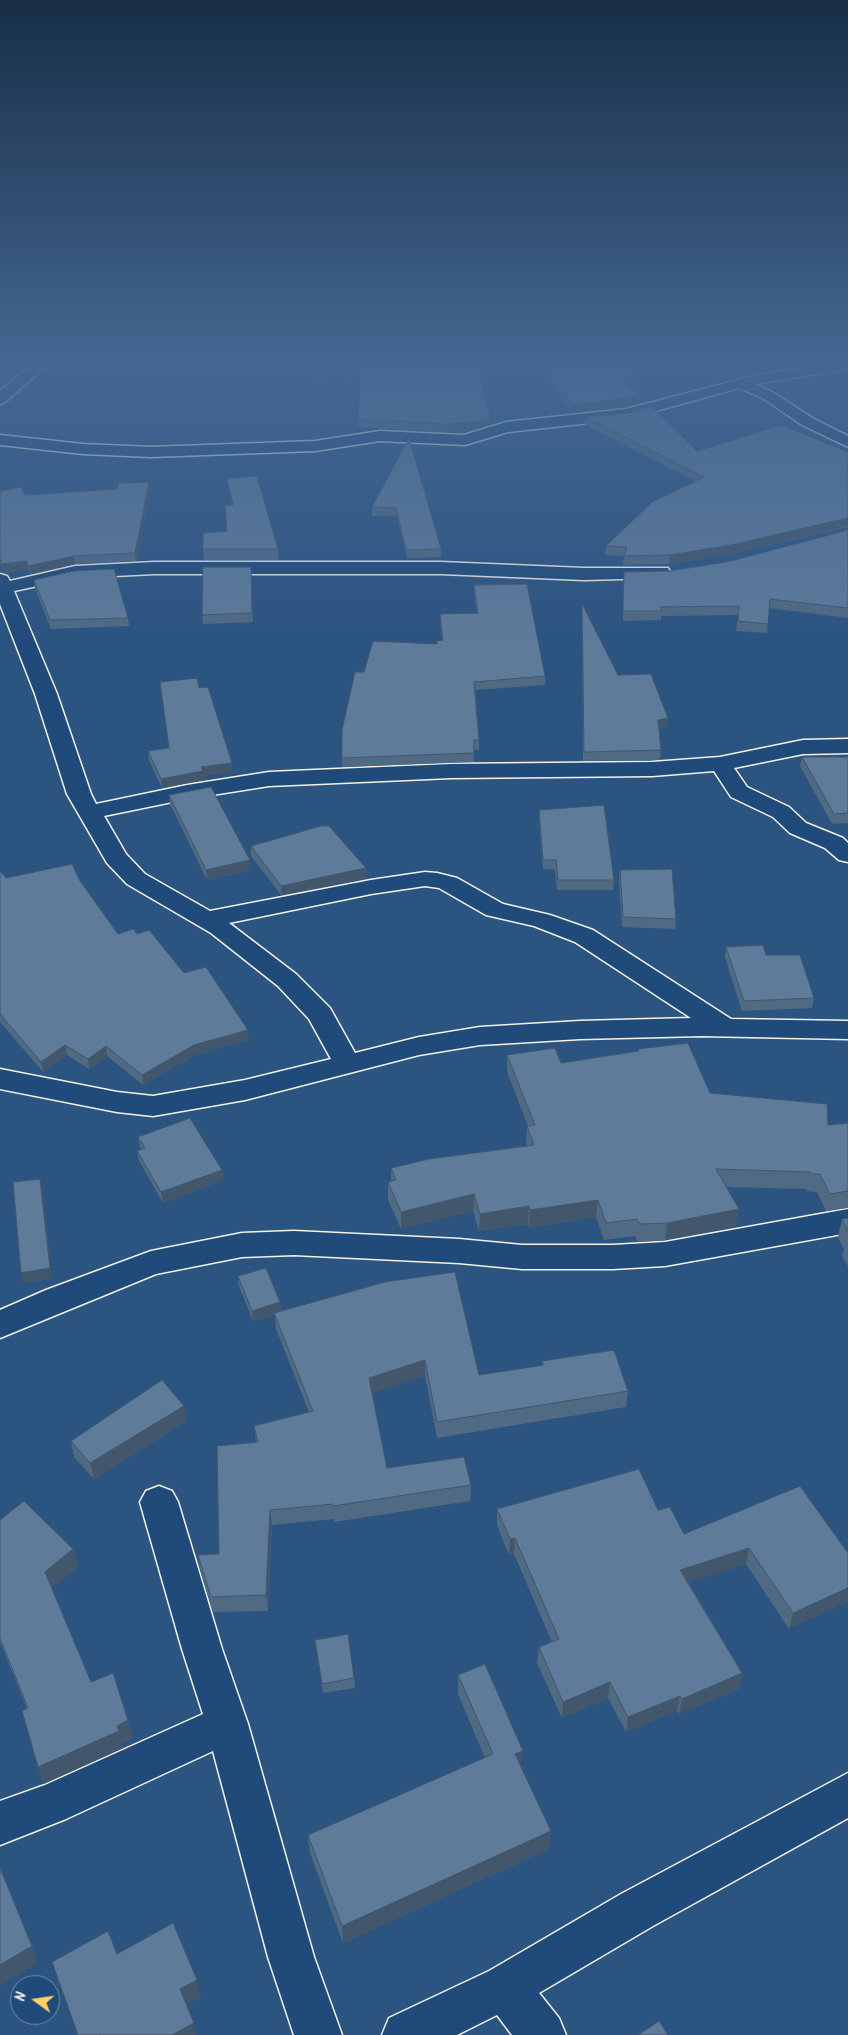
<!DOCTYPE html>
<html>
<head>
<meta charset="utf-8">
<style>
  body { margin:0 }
  #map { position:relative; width:848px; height:2035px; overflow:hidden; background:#2c5481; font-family:Kalam,sans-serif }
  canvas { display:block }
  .north { position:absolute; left:10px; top:1975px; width:50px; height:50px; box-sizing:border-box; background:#1f4a7a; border:1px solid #748da6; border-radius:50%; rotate:284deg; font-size:14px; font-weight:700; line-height:20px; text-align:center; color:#f4f1e8 }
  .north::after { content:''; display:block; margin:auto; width:18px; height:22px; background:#ffd166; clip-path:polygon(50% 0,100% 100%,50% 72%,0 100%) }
</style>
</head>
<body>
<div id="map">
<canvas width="848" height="2035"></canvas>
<div class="north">N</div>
</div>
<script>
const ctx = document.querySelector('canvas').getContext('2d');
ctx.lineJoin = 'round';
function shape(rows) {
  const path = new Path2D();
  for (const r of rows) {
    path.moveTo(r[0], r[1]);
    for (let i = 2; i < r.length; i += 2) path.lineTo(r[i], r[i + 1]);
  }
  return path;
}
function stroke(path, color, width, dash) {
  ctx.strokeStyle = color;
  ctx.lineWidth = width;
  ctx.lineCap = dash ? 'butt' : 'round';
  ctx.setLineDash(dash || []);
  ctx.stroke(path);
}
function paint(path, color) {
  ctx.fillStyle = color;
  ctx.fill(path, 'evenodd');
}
const minor = shape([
  [35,362,51,362,5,402,0,404,0,391,35,362],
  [838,362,848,362,848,369,755,384,774,393,814,419,848,436,848,447,802,425,764,399,739,388,627,419,508,432,465,445,380,441,315,451,151,457,83,454,0,445,0,435,83,444,151,447,315,441,380,431,464,435,506,422,626,409,753,376,838,362],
  [154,562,441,562,584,568,668,568,670,572,668,576,661,578,584,580,441,574,154,574,75,578,14,591,57,694,91,794,96,804,187,785,269,772,451,764,652,762,720,757,803,740,848,739,848,753,803,754,734,768,747,787,789,807,806,823,843,838,848,843,848,862,839,860,825,848,790,833,773,817,731,797,714,771,652,776,451,778,269,786,187,799,104,816,126,854,145,874,210,911,371,880,425,872,437,873,457,878,503,904,550,915,593,930,731,1019,848,1021,848,1039,701,1036,580,1039,480,1045,419,1055,245,1100,153,1116,117,1112,0,1089,0,1069,117,1092,153,1096,245,1080,331,1059,309,1019,278,986,211,933,127,884,107,863,67,794,35,694,0,604,0,574,7,576,10,581,75,566,154,562],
  [425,886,439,888,486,915,534,926,575,942,691,1018,580,1021,480,1027,419,1037,355,1053,330,1008,296,974,229,923,371,894,425,886],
  [848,1209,848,1233,665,1266,613,1269,522,1269,459,1263,294,1255,242,1257,156,1274,0,1338,0,1310,46,1290,151,1251,242,1233,294,1231,459,1239,522,1245,613,1245,665,1242,848,1209],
  [159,1486,172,1491,178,1502,222,1649,248,1724,314,1957,342,2035,294,2035,268,1957,213,1751,66,1819,0,1845,0,1801,45,1785,203,1714,182,1649,140,1502,146,1491,159,1486],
  [848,1773,848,1818,653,1926,539,1993,559,2018,566,2035,512,2035,497,2015,457,2035,382,2035,389,2018,489,1971,621,1894,848,1773]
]);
stroke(minor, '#f4f1e8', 3);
paint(minor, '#1f4a7a');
paint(shape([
  [477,362,490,417,490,425,474,430,447,432,358,427,360,377,317,378,317,370],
  [537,362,625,362,637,374,637,382,626,383,640,396,640,404,572,413],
  [586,417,697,451,848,452,848,527,730,554,669,564,623,565,624,556,605,555,606,546,695,481,585,425],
  [409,438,441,549,441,557,407,558,397,516,372,516,372,507],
  [227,478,278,549,278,560,204,560,203,549,227,531,232,505,228,488],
  [149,482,150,490,136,561,75,564,30,574,28,569,4,573,0,563,0,491,25,495,117,489],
  [848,530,848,618,769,608,767,633,736,631,738,615,661,616,661,620,623,621,624,572,670,571,731,561],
  [251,576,253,622,203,624,202,615],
  [34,580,128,618,129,626,51,629,35,588],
  [474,585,545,676,545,685,475,690,479,740,479,750,474,750,474,762,342,767,342,730,364,672,436,644,442,641,440,622,440,614,477,613,474,594],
  [582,604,618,675,667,727,659,728,661,750,660,760,583,761,582,613],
  [199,688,233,772,203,776,204,780,162,788,149,761,148,751,168,748],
  [802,757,848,757,848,823,832,824,800,766],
  [169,795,250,860,251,870,207,880,170,804],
  [539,810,614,880,613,890,557,890,555,870,543,869,539,820],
  [251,846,366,878,281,895,251,856],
  [620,870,676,919,675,929,622,927,619,879],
  [0,871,6,878,80,881,118,934,137,934,184,973,249,1040,195,1055,143,1085,107,1056,89,1069,67,1055,43,1072,0,1022],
  [726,947,766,955,814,998,812,1008,742,1011,725,957],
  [638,1049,710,1093,828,1125,848,1123,848,1208,826,1211,817,1192,807,1191,807,1189,726,1187,736,1226,665,1240,638,1242,635,1236,604,1240,596,1217,529,1228,528,1224,479,1231,473,1211,401,1229,388,1200,388,1182,391,1181,391,1168,527,1146,526,1143,527,1126,528,1126,507,1072,507,1055,561,1063,638,1051],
  [138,1137,222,1170,223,1180,163,1203,139,1161,137,1151,141,1150,140,1147],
  [848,1218,848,1266,842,1256,844,1249,838,1237,842,1219],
  [238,1276,280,1302,281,1311,479,1375,542,1366,542,1361,628,1391,626,1407,437,1438,425,1376,372,1393,387,1468,471,1485,470,1501,334,1522,334,1519,272,1525,268,1611,213,1612,200,1570,198,1555,219,1554,256,1442,254,1426,309,1412,276,1329,275,1315,253,1321,239,1286],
  [187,1421,94,1479,74,1457,71,1441],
  [497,1509,658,1510,684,1534,848,1553,789,1629,746,1564,688,1582,742,1673,739,1689,679,1714,677,1711,626,1732,608,1698,562,1718,537,1663,539,1647,552,1642,514,1554,509,1555,497,1525],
  [0,1520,73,1549,78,1567,51,1588,91,1682,128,1720,132,1738,122,1743,123,1748,43,1784,38,1767,27,1709,0,1642],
  [315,1640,354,1678,355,1688,323,1693],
  [458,1675,521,1767,549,1849,343,1943,310,1853,308,1835,485,1758,458,1694]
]), '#516a84');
paint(shape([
  [637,374,637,382,619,383,619,376],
  [640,396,640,404,572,413,572,405],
  [490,417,490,425,474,430,447,432,447,424],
  [149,482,150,490,136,561,135,553],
  [848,518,848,526,730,554,669,564,670,555],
  [74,556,75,564,30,574,28,566],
  [27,561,28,569,4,573,2,564],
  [668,718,667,727,657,729,658,720],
  [232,763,233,772,203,776,204,780,162,788,161,779,201,767],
  [250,860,251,870,207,880,206,870],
  [366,868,366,878,281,895,281,886],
  [248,1030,249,1040,195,1055,143,1085,142,1075,194,1045],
  [65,1045,67,1055,43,1072,41,1062],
  [106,1046,107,1056,89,1069,88,1059],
  [222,1170,223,1180,163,1203,161,1192],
  [40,1179,43,1190,52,1278,23,1284,21,1273],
  [474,1194,473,1211,401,1229,401,1212],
  [598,1200,596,1217,529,1228,530,1210],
  [529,1206,528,1224,479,1231,480,1214],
  [739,1209,736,1226,665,1240,667,1223],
  [280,1302,281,1313,253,1321,252,1311],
  [425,1360,425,1376,369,1394,369,1378],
  [184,1406,187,1421,94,1479,90,1463],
  [270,1510,272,1525,268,1611,266,1595],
  [515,1538,514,1554,509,1555,510,1539],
  [749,1548,746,1564,678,1585,680,1570],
  [73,1549,78,1567,49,1590,45,1572],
  [848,1588,848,1602,789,1629,793,1613],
  [742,1673,739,1689,679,1714,682,1699],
  [610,1682,608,1698,562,1718,563,1702],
  [680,1696,677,1711,626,1732,628,1717],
  [128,1720,132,1738,122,1743,123,1748,43,1784,38,1767],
  [523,1751,521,1770,515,1754],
  [551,1831,549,1849,343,1943,342,1926],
  [32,1946,38,1963,0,1986,0,1965],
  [197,1980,201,1997,184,2006,180,1989],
  [194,2023,197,2035,172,2035]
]), '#42566c');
const building = shape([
  [318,362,477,362,490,417,474,422,447,424,358,419,361,370,317,370,318,362],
  [543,362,625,362,637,374,619,376,640,396,572,405,543,362],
  [651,406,697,451,782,425,848,452,848,518,731,545,670,555,624,556,627,547,606,546,652,502,704,477,586,417,628,413,651,406],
  [409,438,441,549,406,550,396,508,372,507,409,438],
  [257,476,278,549,203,549,203,533,227,531,225,505,233,505,227,478,257,476],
  [149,482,135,553,74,556,28,566,27,561,2,564,0,558,0,491,21,487,25,495,117,489,118,483,149,482],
  [848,530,848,608,770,599,768,624,738,621,739,606,660,607,662,611,623,611,624,572,670,571,731,561,848,530],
  [203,567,251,567,252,613,202,615,203,567],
  [114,569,128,618,50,620,34,580,74,571,114,569],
  [527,584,545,676,474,682,479,740,474,740,474,753,342,758,342,730,355,672,364,672,373,641,437,644,436,641,443,640,440,614,478,613,474,585,527,584],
  [582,604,618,675,651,674,668,718,658,720,661,750,584,752,582,604],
  [197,678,199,688,208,687,232,763,201,767,203,771,161,779,148,751,169,748,160,682,197,678],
  [802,757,848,757,848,813,834,814,802,757],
  [211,787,250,860,206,870,169,795,211,787],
  [604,805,614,880,558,880,556,860,543,860,539,810,604,805],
  [321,826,329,826,366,868,281,886,251,846,321,826],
  [72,864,80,881,118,934,133,929,137,934,149,930,184,973,206,967,248,1030,194,1045,142,1075,106,1046,88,1059,65,1045,41,1062,0,1014,0,871,6,878,72,864],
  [672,869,676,919,623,917,620,870,672,869],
  [763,945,766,955,800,955,814,998,744,1001,726,947,763,945],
  [688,1043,710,1093,827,1104,828,1125,848,1123,848,1191,830,1194,820,1174,811,1174,810,1172,716,1169,739,1209,667,1223,640,1224,637,1219,606,1223,598,1200,530,1210,529,1206,480,1214,474,1194,401,1212,388,1182,396,1180,391,1168,429,1159,534,1145,527,1126,535,1125,507,1055,555,1048,561,1063,639,1051,638,1049,688,1043],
  [190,1118,222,1170,161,1192,137,1151,145,1148,138,1137,190,1118],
  [40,1179,50,1268,21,1273,13,1182,40,1179],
  [848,1218,848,1231,842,1219,848,1218],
  [266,1268,280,1302,252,1311,238,1276,266,1268],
  [455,1272,479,1375,544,1365,542,1361,614,1350,628,1391,437,1422,425,1360,369,1378,387,1468,464,1457,471,1485,333,1506,333,1504,270,1510,266,1595,211,1597,198,1555,219,1554,217,1446,258,1442,254,1426,313,1411,274,1313,385,1282,455,1272],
  [162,1380,184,1406,90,1463,71,1441,162,1380],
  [639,1469,658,1510,670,1507,684,1534,800,1486,848,1553,848,1588,793,1613,749,1548,680,1570,742,1673,682,1699,680,1696,628,1717,610,1682,563,1702,539,1647,559,1639,515,1538,510,1539,497,1509,639,1469],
  [24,1501,73,1549,45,1572,91,1682,113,1673,128,1720,117,1726,119,1731,38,1767,22,1711,28,1708,0,1638,0,1520,24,1501],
  [348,1634,354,1678,322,1684,315,1640,348,1634],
  [485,1664,523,1751,515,1754,551,1831,342,1926,308,1835,493,1754,458,1675,485,1664],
  [0,1868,32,1946,0,1965,0,1868],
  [173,1923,197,1980,180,1989,194,2023,172,2035,100,2035,100,2034,99,2035,78,2035,52,1962,108,1931,117,1954,173,1923],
  [659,2021,668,2035,638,2035,659,2021]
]);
paint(building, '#5e7b9a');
stroke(building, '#42566c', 1);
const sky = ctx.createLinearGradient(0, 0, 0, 647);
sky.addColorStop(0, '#182e47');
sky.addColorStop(0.56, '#456792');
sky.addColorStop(1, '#45679200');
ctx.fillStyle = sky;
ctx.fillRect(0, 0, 848, 647);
</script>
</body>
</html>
